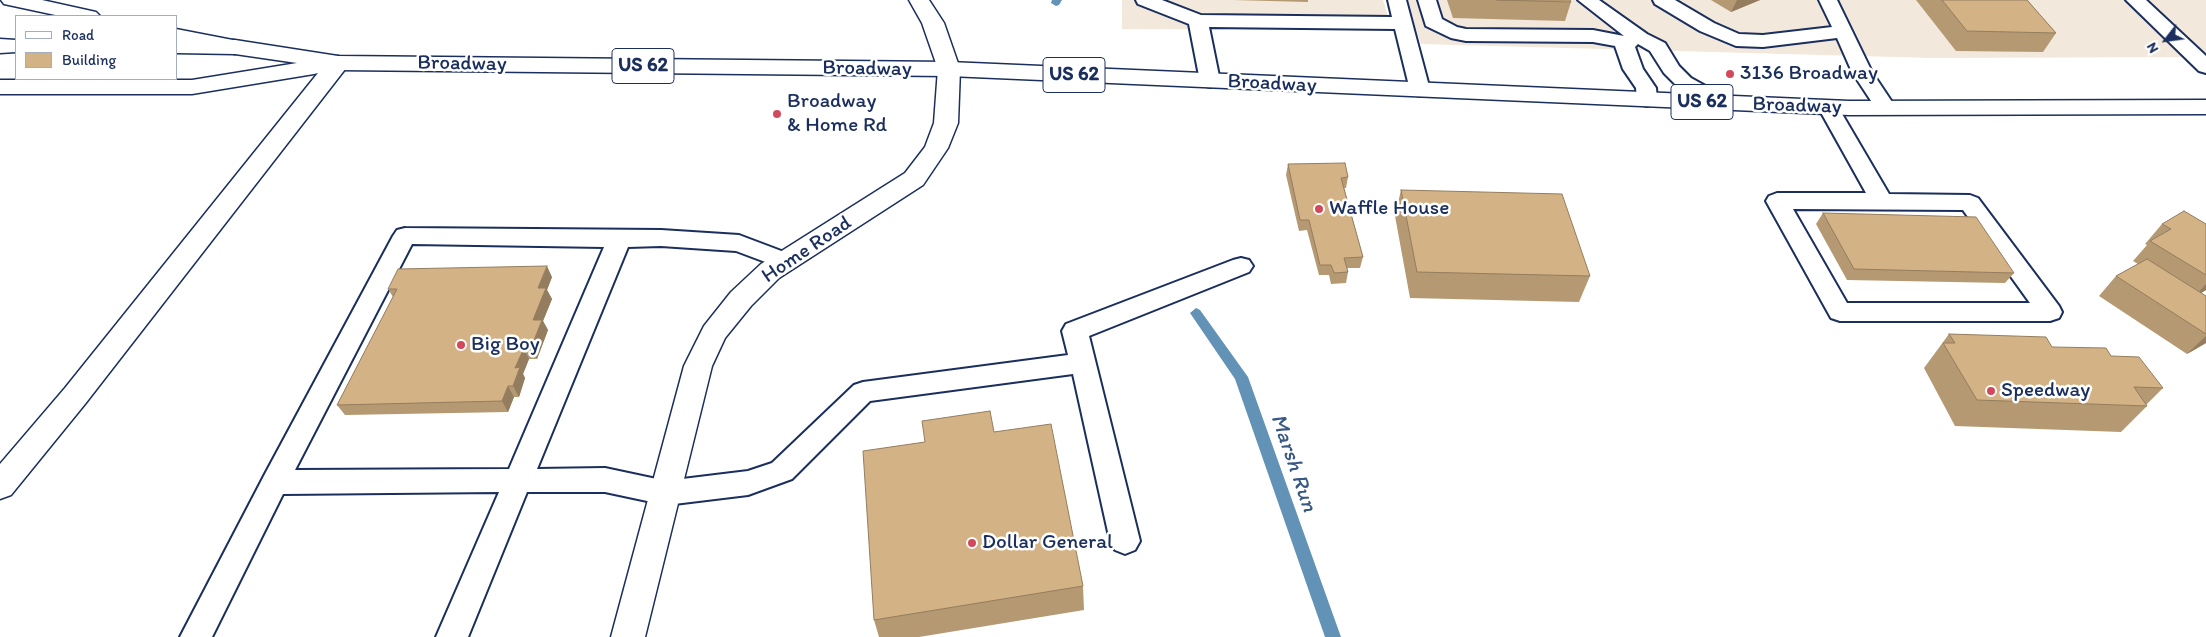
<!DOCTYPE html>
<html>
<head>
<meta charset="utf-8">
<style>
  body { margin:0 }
  #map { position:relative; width:2206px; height:637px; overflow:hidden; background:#fff; font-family:Itim,sans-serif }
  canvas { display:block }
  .legend { position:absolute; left:15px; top:15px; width:162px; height:65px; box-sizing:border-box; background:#fff; border:1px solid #a4acbf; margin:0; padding:6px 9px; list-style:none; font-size:15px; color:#1b2f5e }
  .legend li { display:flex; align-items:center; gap:10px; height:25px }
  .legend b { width:25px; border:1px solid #a4acbf }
  .north { position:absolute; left:2141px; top:15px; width:50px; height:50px; -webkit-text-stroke:4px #fff; paint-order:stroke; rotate:240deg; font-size:14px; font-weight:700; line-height:20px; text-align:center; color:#1b2f5e }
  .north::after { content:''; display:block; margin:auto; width:18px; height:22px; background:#1b2f5e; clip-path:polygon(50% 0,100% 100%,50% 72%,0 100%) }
</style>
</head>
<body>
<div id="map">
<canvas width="2206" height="637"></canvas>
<ul class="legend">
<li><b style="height:6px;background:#fff"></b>Road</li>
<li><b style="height:14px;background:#d3b286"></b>Building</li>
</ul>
<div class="north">N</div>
</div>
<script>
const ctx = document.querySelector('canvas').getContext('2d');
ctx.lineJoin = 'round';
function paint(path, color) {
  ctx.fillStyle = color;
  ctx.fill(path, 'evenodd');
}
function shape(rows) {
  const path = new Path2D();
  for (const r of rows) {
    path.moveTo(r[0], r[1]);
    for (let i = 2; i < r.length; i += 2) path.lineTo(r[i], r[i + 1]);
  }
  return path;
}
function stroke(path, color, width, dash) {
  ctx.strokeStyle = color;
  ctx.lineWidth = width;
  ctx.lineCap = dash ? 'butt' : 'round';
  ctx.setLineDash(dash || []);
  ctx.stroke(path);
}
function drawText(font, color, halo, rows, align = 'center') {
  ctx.font = font + ' Itim,sans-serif';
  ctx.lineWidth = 5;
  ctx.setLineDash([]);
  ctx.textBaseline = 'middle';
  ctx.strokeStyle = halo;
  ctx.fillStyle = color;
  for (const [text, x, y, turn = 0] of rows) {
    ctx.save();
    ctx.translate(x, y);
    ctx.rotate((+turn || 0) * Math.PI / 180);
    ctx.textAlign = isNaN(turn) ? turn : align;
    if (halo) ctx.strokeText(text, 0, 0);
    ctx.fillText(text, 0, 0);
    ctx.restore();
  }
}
paint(shape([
  [1122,0,1383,0,1392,30,1122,29],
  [1406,0,2206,0,2206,57,1932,58,1421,44]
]), '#f2e8db');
paint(shape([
  [1052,0,1062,0,1059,5,1056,6,1051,3,1052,0],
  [1196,308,1200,310,1248,377,1341,637,1325,637,1235,379,1190,313,1196,308]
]), '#6293b7');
const service = shape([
  [1136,0,1162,0,1201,15,1392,17,1388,0,1406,0,1430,90,1427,94,1420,96,1413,94,1410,90,1395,29,1209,27,1220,81,1217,85,1210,87,1203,85,1200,81,1189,24,1138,4,1136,0],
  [1418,0,1436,0,1442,19,1457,27,1466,29,1593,30,1624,36,1578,0,1599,0,1647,34,1665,43,1679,66,1691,78,1729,99,1732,103,1729,107,1722,109,1715,107,1677,86,1664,73,1650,51,1638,44,1635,47,1643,69,1656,88,1657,100,1654,104,1647,106,1640,104,1637,100,1636,88,1623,69,1615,46,1593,42,1466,41,1451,38,1426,26,1418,0],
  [1653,0,1675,0,1714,23,1739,34,1763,35,1832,27,1819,0,1837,0,1872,72,1896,108,1893,113,1886,114,1879,113,1852,72,1837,38,1763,47,1736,46,1700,31,1655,4,1653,0],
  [2126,0,2146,0,2206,56,2206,73,2199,71,2126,0],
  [1828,101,1835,102,1838,107,1889,194,1970,195,1978,198,2059,306,2062,312,2059,318,2050,321,1840,321,1831,318,1766,201,1769,196,1777,193,1866,193,1818,107,1821,102,1828,101],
  [1793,209,1963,210,2030,303,1847,303,1793,209],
  [405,228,661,230,739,235,792,255,796,261,792,267,784,269,736,251,661,246,628,247,537,469,605,468,666,481,748,471,772,463,854,385,863,382,1068,355,1062,331,1066,324,1233,260,1241,258,1249,260,1253,266,1249,272,1089,336,1140,541,1135,550,1125,554,1115,550,1110,541,1073,374,870,401,792,479,748,495,666,505,605,492,527,492,468,637,436,637,499,492,283,494,212,637,180,637,265,474,393,236,397,230,405,228],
  [412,244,604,247,509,469,295,470,412,244]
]);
const minor = shape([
  [949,62,957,64,960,69,958,123,948,148,923,185,779,278,751,306,725,338,712,366,645,637,611,637,684,366,704,326,731,292,761,264,905,173,925,147,934,123,938,69,941,64,949,62]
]);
const tertiary = shape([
  [909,0,929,0,944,23,960,69,957,74,949,76,941,74,938,69,922,23,909,0]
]);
const primary = shape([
  [0,39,16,40,16,52,0,53,0,39],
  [176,39,235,40,338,56,949,62,1849,101,2206,100,2206,114,1849,115,949,76,338,70,325,68,322,72,314,74,192,94,0,94,0,80,192,80,297,63,235,54,176,53,176,39]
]);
const motorway = shape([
  [1,0,42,0,96,12,100,16,60,16,4,4,1,0],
  [176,29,243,42,246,47,243,52,235,54,176,41,176,29],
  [338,56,346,58,349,63,346,68,85,404,11,495,0,499,0,464,65,388,330,58,338,56]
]);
stroke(service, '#1b2f5e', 4);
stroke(minor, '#1b2f5e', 3);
stroke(tertiary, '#1b2f5e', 3);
stroke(primary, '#1b2f5e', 3);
stroke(motorway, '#1b2f5e', 3);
paint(service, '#fff');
paint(minor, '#fff');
paint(tertiary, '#fff');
paint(primary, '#fff');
paint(motorway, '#fff');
paint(shape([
  [1233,0,1308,0,1308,2],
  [1447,0,1570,0,1571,2,1565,21,1453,18],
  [1711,0,1760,0,1731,12],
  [1916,0,2027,0,2056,33,2043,52,1956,51],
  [1288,164,1348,177,1346,188,1344,188,1363,257,1360,268,1347,268,1348,272,1346,283,1331,284,1329,275,1319,275,1307,230,1299,231,1286,175],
  [1401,190,1590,276,1579,302,1410,298,1395,216],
  [1823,213,2014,273,2005,283,1847,280,1816,224],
  [2162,224,2206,224,2206,290,2201,293,2206,296,2206,343,2187,354,2099,296,2116,276,2138,264,2133,261,2147,245,2145,244],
  [552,277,547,290,552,299,543,321,548,330,537,359,529,359,523,374,525,378,519,397,514,397,508,412,345,415,337,405,393,297,388,289],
  [1949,334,2052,347,2111,356,2163,388,2146,405,2147,406,2121,432,1955,426,1924,368],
  [994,432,1083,586,1084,610,919,637,879,637,874,620]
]), '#b59973');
paint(shape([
  [1737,0,1760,0,1731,12],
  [547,266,552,277,547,290,552,299,543,321,548,330,537,359,531,348,533,320,538,288],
  [2206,284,2206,290,2193,298],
  [2206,336,2206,343,2187,354],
  [524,348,529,359,523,374,525,378,519,397,513,386,515,368],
  [508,386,514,397,508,412,502,401]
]), '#947d5e');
const building = shape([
  [1497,0,1570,0,1571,2,1497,0],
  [1942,0,2027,0,2056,33,1967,31,1942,0],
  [1345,163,1348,177,1341,178,1363,257,1344,258,1348,272,1334,273,1331,265,1320,265,1309,220,1300,220,1288,164,1345,163],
  [1401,190,1562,194,1590,276,1417,272,1401,190],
  [2184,211,2206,224,2206,275,2150,241,2171,229,2162,224,2184,211],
  [1823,213,1976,217,2014,273,1854,269,1823,213],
  [2147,259,2206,296,2206,334,2116,276,2147,259],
  [547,266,538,288,546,288,533,320,542,320,531,348,524,348,515,368,520,367,513,386,508,386,502,401,337,405,397,289,388,289,398,269,547,266],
  [1949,334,2046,337,2052,347,2106,348,2111,356,2139,357,2163,388,2134,387,2147,406,1977,400,1943,343,1955,343,1949,334],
  [990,411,994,432,1051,424,1083,586,874,620,863,451,925,442,922,421,990,411]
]);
paint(building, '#d3b286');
stroke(building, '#947d5e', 1);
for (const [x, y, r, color] of [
  [1730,74,5,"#d1495b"],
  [777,114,5,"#d1495b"],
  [1319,209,5,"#d1495b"],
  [461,345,5,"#d1495b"],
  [1991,391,5,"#d1495b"],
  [972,543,5,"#d1495b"]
]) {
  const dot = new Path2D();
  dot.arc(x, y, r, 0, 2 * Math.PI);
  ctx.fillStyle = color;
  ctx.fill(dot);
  stroke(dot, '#fff', 2);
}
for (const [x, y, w] of [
  [643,66,62],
  [1074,75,62],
  [1702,102,62]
]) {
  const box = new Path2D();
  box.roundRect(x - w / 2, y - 17.5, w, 35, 4);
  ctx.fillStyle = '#fff';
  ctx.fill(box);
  stroke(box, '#1b2f5e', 1);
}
drawText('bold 20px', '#1b2f5e', null, [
  ["US 62",643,66],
  ["US 62",1074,75],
  ["US 62",1702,102]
]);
drawText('21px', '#1b2f5e', '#fff', [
  ["Broadway",462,64,1],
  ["Broadway",867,69,1],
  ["Broadway",1272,84,3],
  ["Broadway",1797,106,2],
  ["Home Road",807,250,-34]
]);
drawText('21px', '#1b2f5e', '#fff', [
  ["3136 Broadway",1740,74],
  ["Broadway",787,102],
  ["& Home Rd",787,126],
  ["Waffle House",1329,209],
  ["Big Boy",471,345],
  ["Speedway",2001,391],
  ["Dollar General",982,543]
], 'left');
drawText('italic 22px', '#385883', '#fff', [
  ["Marsh Run",1293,463,71]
]);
</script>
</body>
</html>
